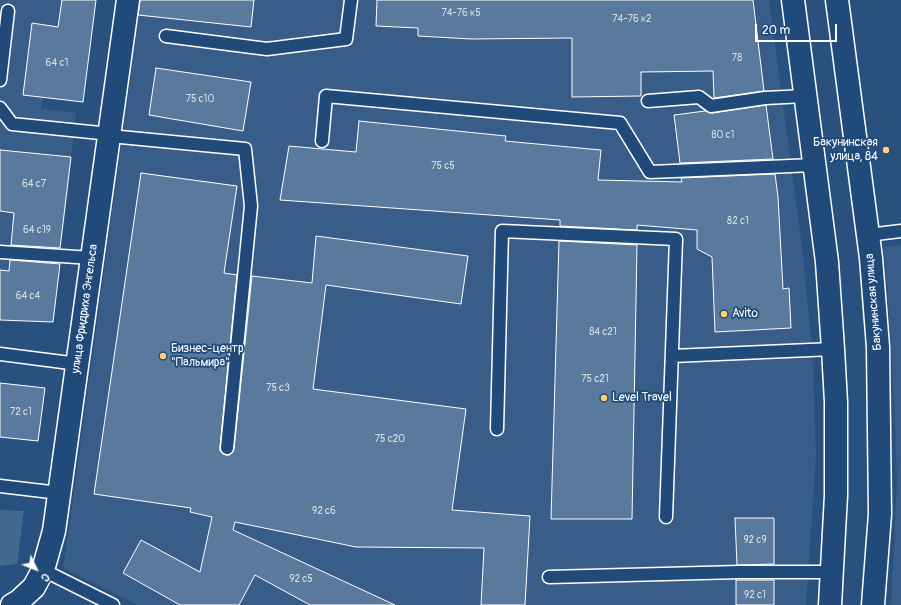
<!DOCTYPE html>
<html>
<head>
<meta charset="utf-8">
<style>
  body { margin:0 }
  #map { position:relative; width:901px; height:605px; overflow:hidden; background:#28517f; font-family:Pangolin,sans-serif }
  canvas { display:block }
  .north { position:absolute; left:16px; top:549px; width:40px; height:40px; -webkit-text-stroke:3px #1f4a7a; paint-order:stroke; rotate:133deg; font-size:11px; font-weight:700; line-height:16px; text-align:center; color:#fff }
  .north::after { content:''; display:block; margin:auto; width:14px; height:18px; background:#fff; clip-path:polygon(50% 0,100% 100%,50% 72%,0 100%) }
  .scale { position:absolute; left:755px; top:24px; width:82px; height:18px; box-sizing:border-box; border:2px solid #fff; border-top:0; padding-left:5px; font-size:12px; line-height:14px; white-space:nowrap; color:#fff; -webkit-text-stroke:3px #1f4a7a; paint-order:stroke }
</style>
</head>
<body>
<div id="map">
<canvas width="901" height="605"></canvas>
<div class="north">С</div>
<div class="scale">20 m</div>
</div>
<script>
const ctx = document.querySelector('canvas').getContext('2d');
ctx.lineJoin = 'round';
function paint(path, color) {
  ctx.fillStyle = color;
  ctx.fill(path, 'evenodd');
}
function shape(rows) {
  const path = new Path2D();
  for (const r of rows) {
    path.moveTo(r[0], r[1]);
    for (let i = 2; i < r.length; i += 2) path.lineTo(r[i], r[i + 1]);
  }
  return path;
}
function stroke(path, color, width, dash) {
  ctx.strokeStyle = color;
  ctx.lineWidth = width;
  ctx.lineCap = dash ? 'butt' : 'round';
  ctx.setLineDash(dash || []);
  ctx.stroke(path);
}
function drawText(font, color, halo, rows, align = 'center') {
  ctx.font = font + ' Pangolin,sans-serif';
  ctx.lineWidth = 3.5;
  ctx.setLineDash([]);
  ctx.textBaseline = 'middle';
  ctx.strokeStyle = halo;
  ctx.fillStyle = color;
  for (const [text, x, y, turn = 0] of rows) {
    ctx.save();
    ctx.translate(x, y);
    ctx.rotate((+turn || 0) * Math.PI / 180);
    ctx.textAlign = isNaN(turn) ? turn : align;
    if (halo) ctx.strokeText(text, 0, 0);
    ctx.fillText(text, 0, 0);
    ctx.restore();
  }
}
paint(shape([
  [0,0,95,0,83,102,43,97,41,109,76,113,53,322,0,319],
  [141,0,769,0,803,254,813,360,816,456,806,605,137,605,63,568,71,514],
  [901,245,901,605,891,605,897,479,892,359,884,247]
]), '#375d88');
paint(shape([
  [0,510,24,511,17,564,0,566]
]), '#446890');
const building = shape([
  [62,0,96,0,83,102,23,95,32,23,58,27,62,0],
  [140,0,254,0,251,27,138,15,140,0],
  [377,0,753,0,764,91,714,98,713,71,641,72,641,96,572,97,572,38,471,39,418,36,418,28,376,26,377,0],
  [156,68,251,82,243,131,149,115,156,68],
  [766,105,773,159,680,163,674,115,705,111,712,113,766,105],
  [359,121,506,136,505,141,601,150,598,180,682,182,681,178,775,174,778,197,783,289,789,288,791,328,715,332,712,257,697,249,697,230,637,225,637,230,560,226,560,220,280,200,289,146,356,152,359,121],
  [0,150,71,157,60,248,11,245,14,213,0,211,0,150],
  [141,173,237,186,224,273,237,275,220,447,220,451,226,455,230,455,234,449,252,276,312,283,316,236,468,256,461,304,326,285,313,389,466,409,452,510,530,516,525,605,481,605,484,548,356,547,235,522,233,530,395,605,310,605,255,575,239,605,180,605,123,573,141,540,200,572,212,517,190,512,191,508,94,494,141,173],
  [559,241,637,245,632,519,551,519,559,241],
  [10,260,60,264,53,322,0,320,0,270,9,271,10,260],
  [0,383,45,388,38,441,0,437,0,383],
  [735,518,774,518,774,564,737,565,735,518],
  [736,580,774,580,774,605,736,605,736,580]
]);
paint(building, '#5a7a9d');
stroke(building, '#fff', 1);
const lane = shape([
  [166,36,267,49,346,39,351,0],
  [0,80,8,11],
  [648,101,699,97,711,106,765,98,805,96],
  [0,108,12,124,110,134],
  [110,136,245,149,251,206,227,448],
  [322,141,326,96,620,123,650,172,814,165],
  [868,235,901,231],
  [0,252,92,258],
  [0,354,78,364],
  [672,356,833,349],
  [497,429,502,231,676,239,666,517],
  [0,486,59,493],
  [43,570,113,605],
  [549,577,740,572,832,572]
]);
const secondary = shape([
  [793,0,827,262,833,349,836,402,836,495,830,605],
  [837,0,871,258,878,347,880,514,873,605],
  [12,605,19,601,34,587,43,570,54,531,128,0]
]);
stroke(lane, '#fff', 15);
stroke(secondary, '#fff', 25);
stroke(lane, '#1f4a7a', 12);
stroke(secondary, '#1f4a7a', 22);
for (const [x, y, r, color] of [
  [886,150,4,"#ffd166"],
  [724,314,4,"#ffd166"],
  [163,356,4,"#ffd166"],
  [604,398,4,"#ffd166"]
]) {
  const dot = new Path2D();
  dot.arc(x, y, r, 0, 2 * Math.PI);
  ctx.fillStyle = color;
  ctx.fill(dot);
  stroke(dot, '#1f4a7a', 1.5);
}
drawText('10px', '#d6dee6', null, [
  ["74-76 к5",461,13],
  ["74-76 к2",632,19],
  ["78",737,58],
  ["64 с1",57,63],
  ["75 с10",200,99],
  ["80 с1",723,135],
  ["75 с5",443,166],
  ["64 с7",34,184],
  ["82 с1",738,221],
  ["64 с19",37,230],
  ["64 с4",28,296],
  ["84 с21",603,332],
  ["75 с21",595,379],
  ["75 c3",278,388],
  ["72 с1",21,412],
  ["75 с20",390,439],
  ["92 c6",324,511],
  ["92 с9",755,540],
  ["92 c5",301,579],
  ["92 с1",755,595]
]);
drawText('12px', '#fff', '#1f4a7a', [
  ["Бакунинская",878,143,"right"],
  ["улица, 84",878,157,"right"],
  ["Avito",732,314],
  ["Бизнес-центр",171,349],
  ["\"Пальмира\"",171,363],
  ["Level Travel",612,398]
], 'left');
drawText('12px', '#fff', '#1f4a7a', [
  ["Бакунинская улица",874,302,-95],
  ["улица Фридриха Энгельса",85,309,-82]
]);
</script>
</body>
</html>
